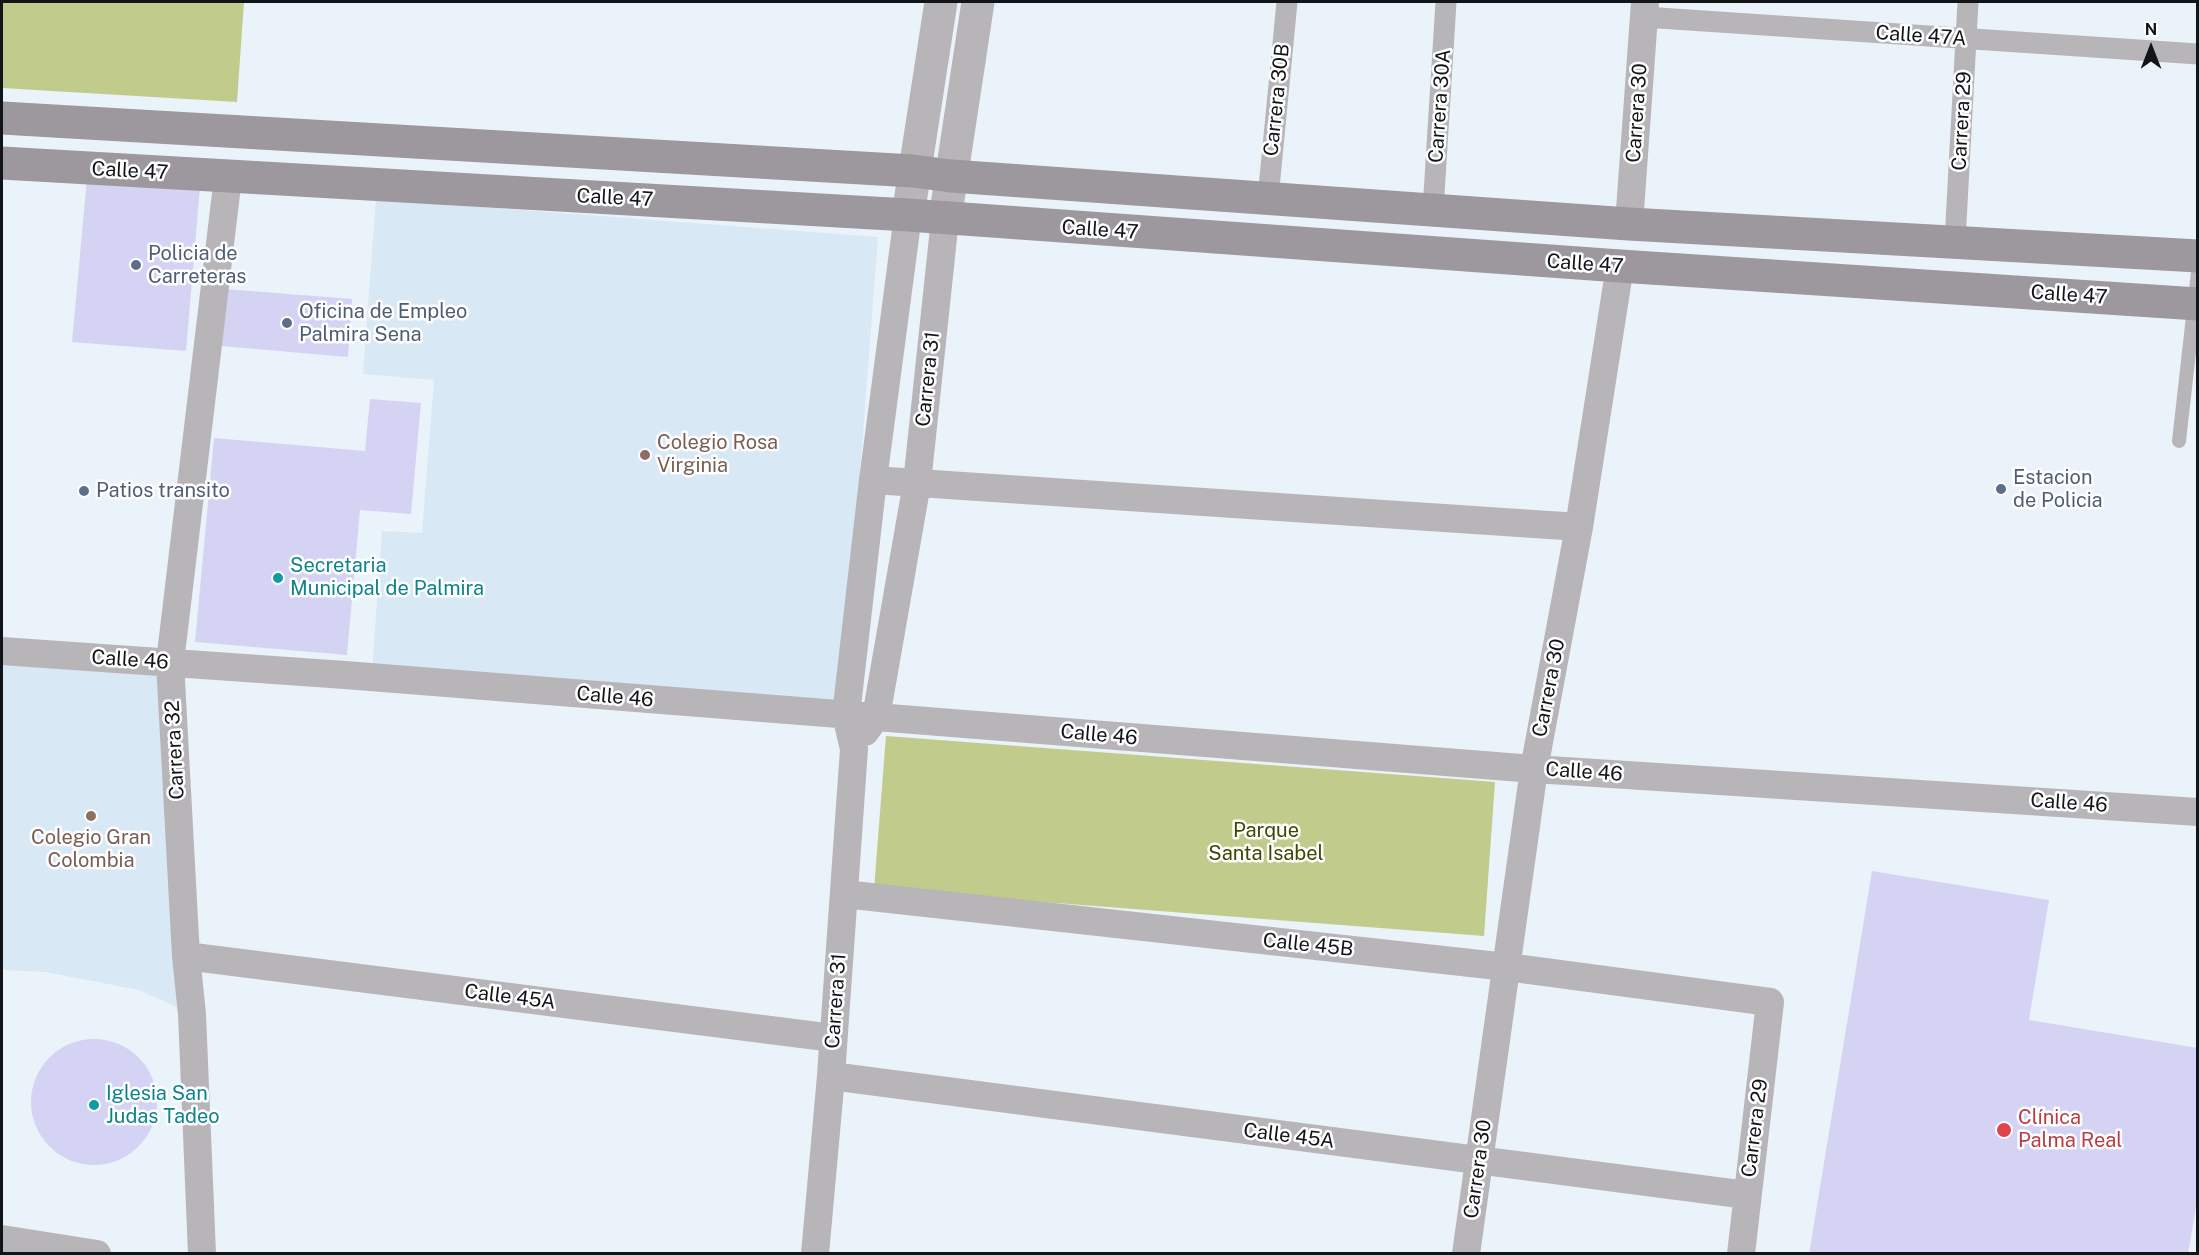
<!DOCTYPE html>
<html>
<head>
<meta charset="utf-8">
<style>
  body { margin:0 }
  #map { position:relative; width:2199px; height:1255px; overflow:hidden; background:#eaf3fa; font-family:"Public Sans",sans-serif }
  canvas { display:block }
  .frame { position:absolute; inset:0; border:3px solid #121518; pointer-events:none }
  .north { position:absolute; left:2121px; top:18px; width:60px; height:60px; -webkit-text-stroke:4px #fff; paint-order:stroke; rotate:0deg; font-size:16px; font-weight:700; line-height:24px; text-align:center; color:#121518 }
  .north::after { content:''; display:block; margin:auto; width:21px; height:27px; background:#121518; clip-path:polygon(50% 0,100% 100%,50% 72%,0 100%) }
</style>
</head>
<body>
<div id="map">
<canvas width="2199" height="1255"></canvas>
<div class="frame"></div>
<div class="north">N</div>
</div>
<script>
const ctx = document.querySelector('canvas').getContext('2d');
ctx.lineJoin = 'round';
function paint(path, color) {
  ctx.fillStyle = color;
  ctx.fill(path, 'evenodd');
}
function shape(rows) {
  const path = new Path2D();
  for (const r of rows) {
    if (r.length === 3) {
      path.moveTo(r[0] + r[2], r[1]);
      path.arc(r[0], r[1], r[2], 0, 2 * Math.PI);
      continue;
    }
    path.moveTo(r[0], r[1]);
    for (let i = 2; i < r.length; i += 2) path.lineTo(r[i], r[i + 1]);
  }
  return path;
}
function stroke(path, color, width, dash) {
  ctx.strokeStyle = color;
  ctx.lineWidth = width;
  ctx.lineCap = dash ? 'butt' : 'round';
  ctx.setLineDash(dash || []);
  ctx.stroke(path);
}
function drawText(font, color, halo, rows, align = 'center') {
  ctx.font = font + ' "Public Sans",sans-serif';
  ctx.lineWidth = 5;
  ctx.setLineDash([]);
  ctx.textBaseline = 'middle';
  ctx.strokeStyle = halo;
  ctx.fillStyle = color;
  for (const [text, x, y, turn = 0] of rows) {
    ctx.save();
    ctx.translate(x, y);
    ctx.rotate((+turn || 0) * Math.PI / 180);
    ctx.textAlign = isNaN(turn) ? turn : align;
    if (halo) ctx.strokeText(text, 0, 0);
    ctx.fillText(text, 0, 0);
    ctx.restore();
  }
}
paint(shape([
  [376,199,878,237,842,706,372,671,382,531,422,533,434,380,363,374],
  [2,651,170,662,192,1014,139,990,46,972,2,970]
]), '#d8e8f4');
paint(shape([
  [2,2,244,2,237,102,2,88],
  [886,736,1495,782,1484,936,874,889]
]), '#c1cb8b');
paint(shape([
  [87,178,200,187,186,351,72,342],
  [225,289,352,299,348,357,221,346],
  [370,399,421,403,411,514,360,510,347,655,195,642,214,438,365,451],
  [1872,871,2049,900,2029,1020,2198,1048,2198,1195,2188,1254,1809,1254],
  [94,1102,63]
]), '#d5d3f4');
stroke(shape([
  [2179,441,2198,272]
]), '#b8b5b9', 14);
stroke(shape([
  [1644,17,2198,54],
  [1268,198,1287,2],
  [1433,210,1446,2],
  [1955,241,1968,2]
]), '#b8b5b9', 21);
stroke(shape([
  [1629,224,1645,2],
  [873,480,1579,527],
  [2,651,345,675,1534,769,2198,812],
  [865,732,876,717,917,483,945,219],
  [844,894,1507,967,1770,1002,1741,1254],
  [186,956,833,1038],
  [831,1076,1747,1195],
  [2,1239,97,1254],
  [202,1254,192,1014,186,956,170,662,228,177],
  [815,1254,831,1076,854,749,846,715,873,480,908,215],
  [1466,1254,1534,769,1579,527,1620,266]
]), '#b8b5b9', 28);
stroke(shape([
  [908,215,941,2],
  [945,219,978,2]
]), '#b8b5b9', 33);
stroke(shape([
  [2,118,913,171,951,176,1629,224,2198,256],
  [2,163,908,215,1620,266,2198,304]
]), '#9c989e', 33);
for (const [x, y, r, color] of [
  [136,265,6,"#5c6f8a"],
  [287,323,6,"#5c6f8a"],
  [645,455,6,"#8d6e63"],
  [2001,489,6,"#5c6f8a"],
  [84,491,6,"#5c6f8a"],
  [278,578,6,"#0f9aa8"],
  [91,816,6,"#8d6e63"],
  [94,1105,6,"#0f9aa8"],
  [2004,1130,8,"#e0444e"]
]) {
  const dot = new Path2D();
  dot.arc(x, y, r, 0, 2 * Math.PI);
  ctx.fillStyle = color;
  ctx.fill(dot);
  stroke(dot, '#fff', 2);
}
drawText('20px', '#121518', '#fff', [
  ["Calle 47A",1921,36,4],
  ["Carrera 30B",1277,100,-84],
  ["Carrera 30A",1440,106,-86],
  ["Carrera 30",1637,113,-86],
  ["Carrera 29",1962,121,-87],
  ["Calle 47",130,171,3],
  ["Calle 47",615,198,3],
  ["Calle 47",1100,230,4],
  ["Calle 47",1585,264,4],
  ["Calle 47",2069,295,4],
  ["Carrera 31",928,379,-84],
  ["Calle 46",130,660,4],
  ["Carrera 30",1549,688,-79],
  ["Calle 46",615,697,5],
  ["Calle 46",1099,735,5],
  ["Carrera 32",175,750,-93],
  ["Calle 46",1584,772,4],
  ["Calle 46",2069,803,4],
  ["Calle 45B",1308,945,6],
  ["Calle 45A",510,997,7],
  ["Carrera 31",836,1001,-86],
  ["Carrera 29",1755,1128,-83],
  ["Calle 45A",1289,1136,7],
  ["Carrera 30",1478,1169,-82]
]);
drawText('20px', '#4e5e75', '#fff', [
  ["Policia de",148,254],
  ["Carreteras",148,277],
  ["Oficina de Empleo",299,312],
  ["Palmira Sena",299,335],
  ["Estacion",2013,478],
  ["de Policia",2013,501],
  ["Patios transito",96,491]
], 'left');
drawText('20px', '#785e54', '#fff', [
  ["Colegio Rosa",657,443],
  ["Virginia",657,466],
  ["Colegio Gran",91,838,"center"],
  ["Colombia",91,861,"center"]
], 'left');
drawText('20px', '#0d838f', '#fff', [
  ["Secretaria",290,566],
  ["Municipal de Palmira",290,589],
  ["Iglesia San",106,1094],
  ["Judas Tadeo",106,1117]
], 'left');
drawText('20px', '#404701', '#fff', [
  ["Parque",1266,831],
  ["Santa Isabel",1266,854]
]);
drawText('20px', '#be3a42', '#fff', [
  ["Clínica",2018,1118],
  ["Palma Real",2018,1141]
], 'left');
</script>
</body>
</html>
